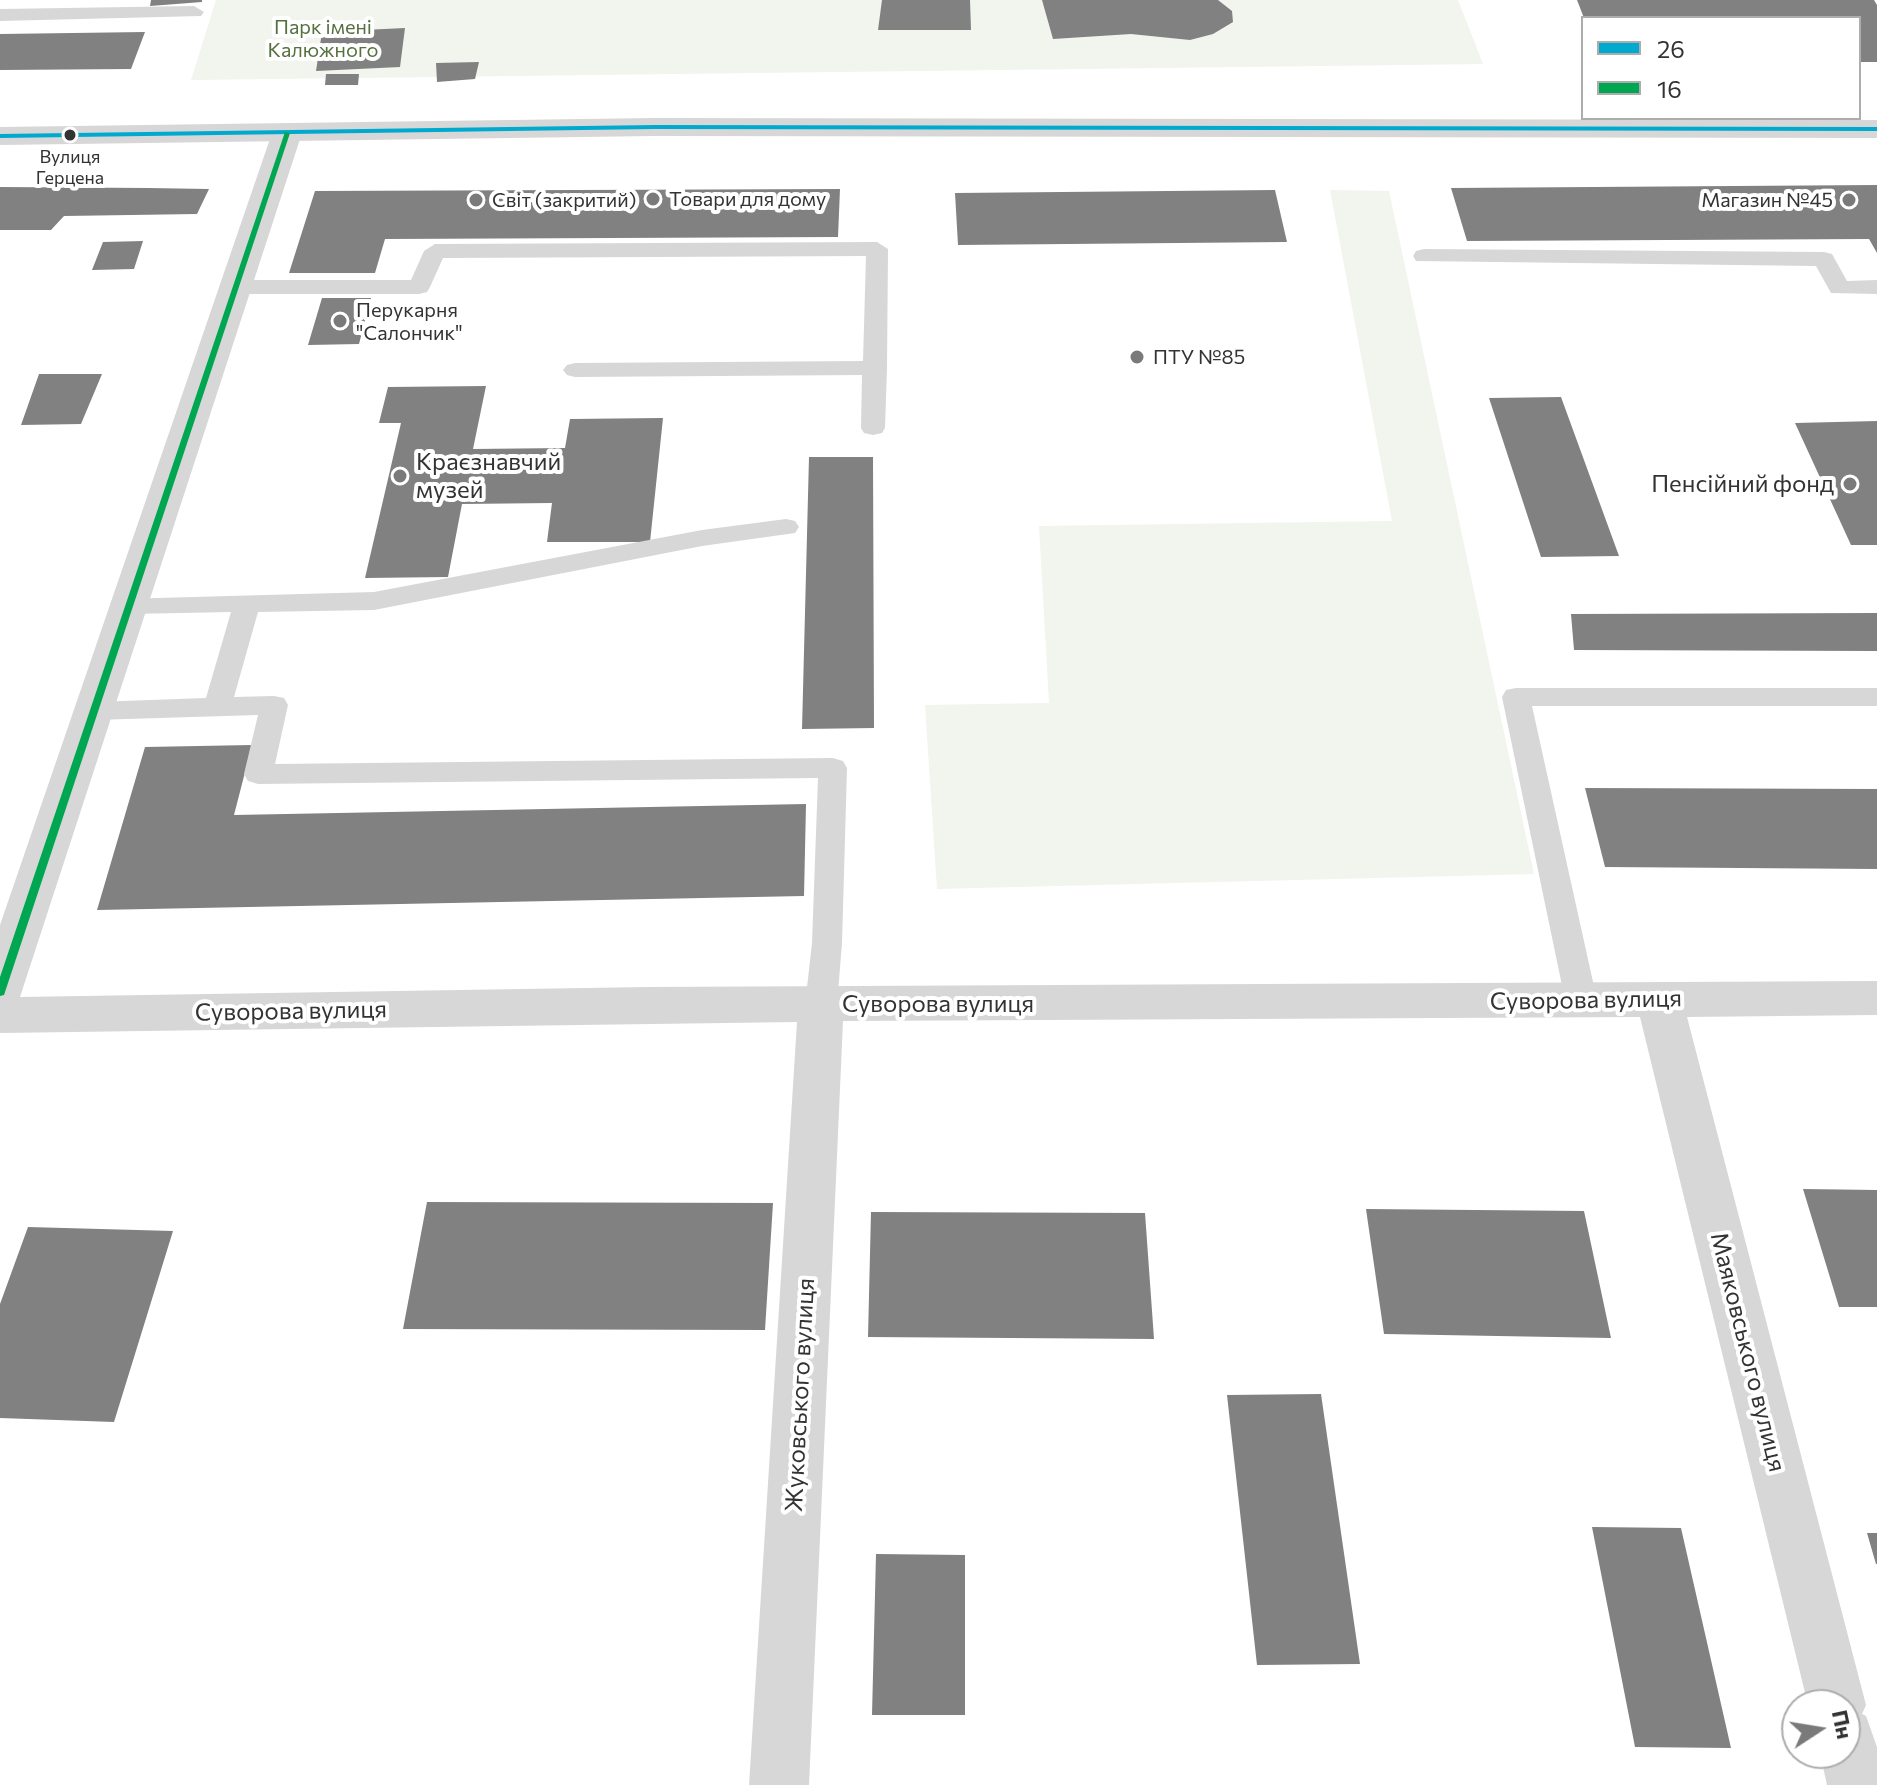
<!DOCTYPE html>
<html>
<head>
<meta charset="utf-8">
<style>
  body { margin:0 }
  #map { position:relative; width:1877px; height:1785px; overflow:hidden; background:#fff; font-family:Commissioner,sans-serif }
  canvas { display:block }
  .legend { position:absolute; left:1581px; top:16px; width:280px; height:104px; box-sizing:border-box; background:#fff; border:2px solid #adadad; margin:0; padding:10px 14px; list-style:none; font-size:24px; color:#333 }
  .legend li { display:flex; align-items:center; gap:16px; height:40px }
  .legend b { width:40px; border:2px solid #adadad }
  .north { position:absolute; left:1781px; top:1689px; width:80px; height:80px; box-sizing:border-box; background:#fff; border:2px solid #adadad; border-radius:50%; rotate:78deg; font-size:22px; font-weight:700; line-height:32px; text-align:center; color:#333 }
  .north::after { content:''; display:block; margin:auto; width:28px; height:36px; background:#7a7a7a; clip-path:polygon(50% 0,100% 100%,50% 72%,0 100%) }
</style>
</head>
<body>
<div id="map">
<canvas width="1877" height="1785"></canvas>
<ul class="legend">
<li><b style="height:10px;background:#00a9ce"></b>26</li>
<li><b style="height:10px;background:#00a651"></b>16</li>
</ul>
<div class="north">Пн</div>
</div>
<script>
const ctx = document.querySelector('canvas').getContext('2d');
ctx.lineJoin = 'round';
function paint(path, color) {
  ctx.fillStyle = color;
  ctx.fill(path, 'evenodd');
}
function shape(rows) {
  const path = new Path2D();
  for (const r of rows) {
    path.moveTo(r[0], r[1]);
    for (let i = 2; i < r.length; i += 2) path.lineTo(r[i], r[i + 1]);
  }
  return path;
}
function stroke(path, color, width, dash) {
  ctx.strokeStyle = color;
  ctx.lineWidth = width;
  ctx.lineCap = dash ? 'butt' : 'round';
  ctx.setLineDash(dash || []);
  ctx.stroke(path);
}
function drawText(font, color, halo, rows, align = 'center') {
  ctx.font = font + ' Commissioner,sans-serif';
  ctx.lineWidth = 8;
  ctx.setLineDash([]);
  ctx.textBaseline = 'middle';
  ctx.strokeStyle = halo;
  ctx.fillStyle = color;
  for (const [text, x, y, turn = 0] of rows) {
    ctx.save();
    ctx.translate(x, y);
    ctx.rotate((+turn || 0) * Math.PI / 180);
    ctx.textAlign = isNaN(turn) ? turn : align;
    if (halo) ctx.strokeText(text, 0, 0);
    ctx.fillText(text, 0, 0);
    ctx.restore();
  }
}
paint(shape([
  [216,0,1458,0,1483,64,191,80],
  [1330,190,1389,191,1534,874,937,889,925,705,1049,703,1039,526,1392,521]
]), '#f1f5ed');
paint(shape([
  [151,0,202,0,202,2,150,6],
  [882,0,970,0,971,30,878,30],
  [1042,0,1218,0,1232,11,1233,22,1213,34,1190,40,1131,34,1053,39],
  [1577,0,1874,0,1877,5,1877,62,1859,62,1859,18,1584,18],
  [405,28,400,67,316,71,322,32],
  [145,32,131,69,0,70,0,34],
  [479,62,475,79,437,82,436,63],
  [326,74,359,74,358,85,325,85],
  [1877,185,1877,253,1869,239,1467,241,1451,188],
  [0,187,148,188,209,189,197,214,64,216,51,230,0,230],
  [840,189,838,237,385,239,375,273,289,273,315,191],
  [1275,190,1287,242,958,245,955,193],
  [143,241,134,269,92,270,103,242],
  [322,298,371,298,359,344,308,345],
  [39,374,102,374,81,424,21,425],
  [486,386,473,449,565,448,570,419,663,418,650,542,547,542,552,503,462,504,448,577,365,578,401,423,379,423,388,387],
  [1561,397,1619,556,1541,557,1489,398],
  [1877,421,1877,545,1851,545,1795,423],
  [809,457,873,457,874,728,802,729],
  [1877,613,1877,651,1574,650,1571,614],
  [252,745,234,815,806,804,804,896,97,910,145,747],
  [1585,788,1877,789,1877,869,1605,867],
  [1803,1189,1877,1190,1877,1307,1839,1307],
  [427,1202,773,1203,765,1330,403,1329],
  [1366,1209,1584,1211,1611,1338,1384,1334],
  [871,1212,1145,1213,1154,1339,868,1337],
  [28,1227,173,1231,114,1422,0,1418,0,1304],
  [1321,1394,1360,1664,1257,1665,1227,1395],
  [1592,1527,1681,1528,1731,1748,1635,1747],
  [1867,1533,1877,1533,1877,1564,1876,1564],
  [876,1554,965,1555,965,1715,872,1715]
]), '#818181');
paint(shape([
  [194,6,204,12,201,16,0,21,0,9,194,6],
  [877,242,888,249,887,368,885,428,882,433,873,435,864,433,861,428,862,375,575,377,567,375,563,370,567,365,575,363,863,361,866,256,443,258,430,287,427,292,419,294,234,294,226,292,223,287,226,282,234,280,411,280,424,251,435,244,877,242],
  [1424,249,1824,252,1832,254,1847,281,1877,280,1877,294,1831,293,1816,266,1416,261,1413,256,1416,251,1424,249],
  [786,519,795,521,799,527,795,533,702,546,374,610,258,612,234,697,274,696,284,698,288,705,275,764,833,758,843,761,847,768,842,943,837,1005,832,1013,821,1017,810,1013,805,1005,812,943,818,778,258,784,248,781,244,774,258,715,94,720,84,718,80,711,84,704,94,702,206,698,231,612,130,614,121,611,117,605,121,599,374,592,702,530,786,519],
  [1516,688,1877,688,1877,706,1532,706,1597,1000,1592,1008,1581,1012,1570,1008,1565,1000,1502,697,1506,690,1516,688]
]), '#d7d7d7');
paint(shape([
  [287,124,298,126,302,133,20,997,648,987,1877,981,1877,1015,1687,1017,1866,1705,1862,1714,1866,1716,1877,1747,1877,1785,1827,1785,1820,1753,1845,1753,1845,1705,1808,1705,1640,1017,843,1021,809,1785,749,1785,797,1022,0,1033,0,925,272,133,276,126,287,124]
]), '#d7d7d7');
paint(shape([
  [655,118,1877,120,1877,138,655,136,0,145,0,127,655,118]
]), '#d7d7d7');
paint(shape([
  [655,125,1877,127,1877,131,655,129,0,138,0,134,655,125]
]), '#00a9ce');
paint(shape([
  [285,132,290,133,5,992,4,995,0,996,0,977,285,132]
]), '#00a651');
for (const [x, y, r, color] of [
  [70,135,7,"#333"],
  [653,199,8,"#7a7a7a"],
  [476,200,8,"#7a7a7a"],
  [1849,200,8,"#7a7a7a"],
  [340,321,8,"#7a7a7a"],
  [1137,357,8,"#7a7a7a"],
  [400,476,8,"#7a7a7a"],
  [1850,484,8,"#7a7a7a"]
]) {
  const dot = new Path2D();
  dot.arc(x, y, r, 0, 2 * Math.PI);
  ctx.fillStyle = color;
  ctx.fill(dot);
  stroke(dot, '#fff', 3);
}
drawText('18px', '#333', '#fff', [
  ["Вулиця",70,157],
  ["Герцена",70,178]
]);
drawText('20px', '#56703f', '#fff', [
  ["Парк імені",323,27],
  ["Калюжного",323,50]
]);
drawText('20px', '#333', '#fff', [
  ["Товари для дому",669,199],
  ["Світ (закритий)",492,200],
  ["Магазин №45",1833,200,"right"],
  ["Перукарня",356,310],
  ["\"Салончик\"",356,333],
  ["ПТУ №85",1153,357]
], 'left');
drawText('24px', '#333', '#fff', [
  ["Краєзнавчий",416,462],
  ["музей",416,490],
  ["Пенсійний фонд",1834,484,"right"]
], 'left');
drawText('24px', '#333', '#fff', [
  ["Суворова вулиця",1586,1000,-1],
  ["Суворова вулиця",938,1004],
  ["Суворова вулиця",291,1011,-1],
  ["Маяковського вулиця",1748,1352,76],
  ["Жуковського вулиця",800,1395,-87]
]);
</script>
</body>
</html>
